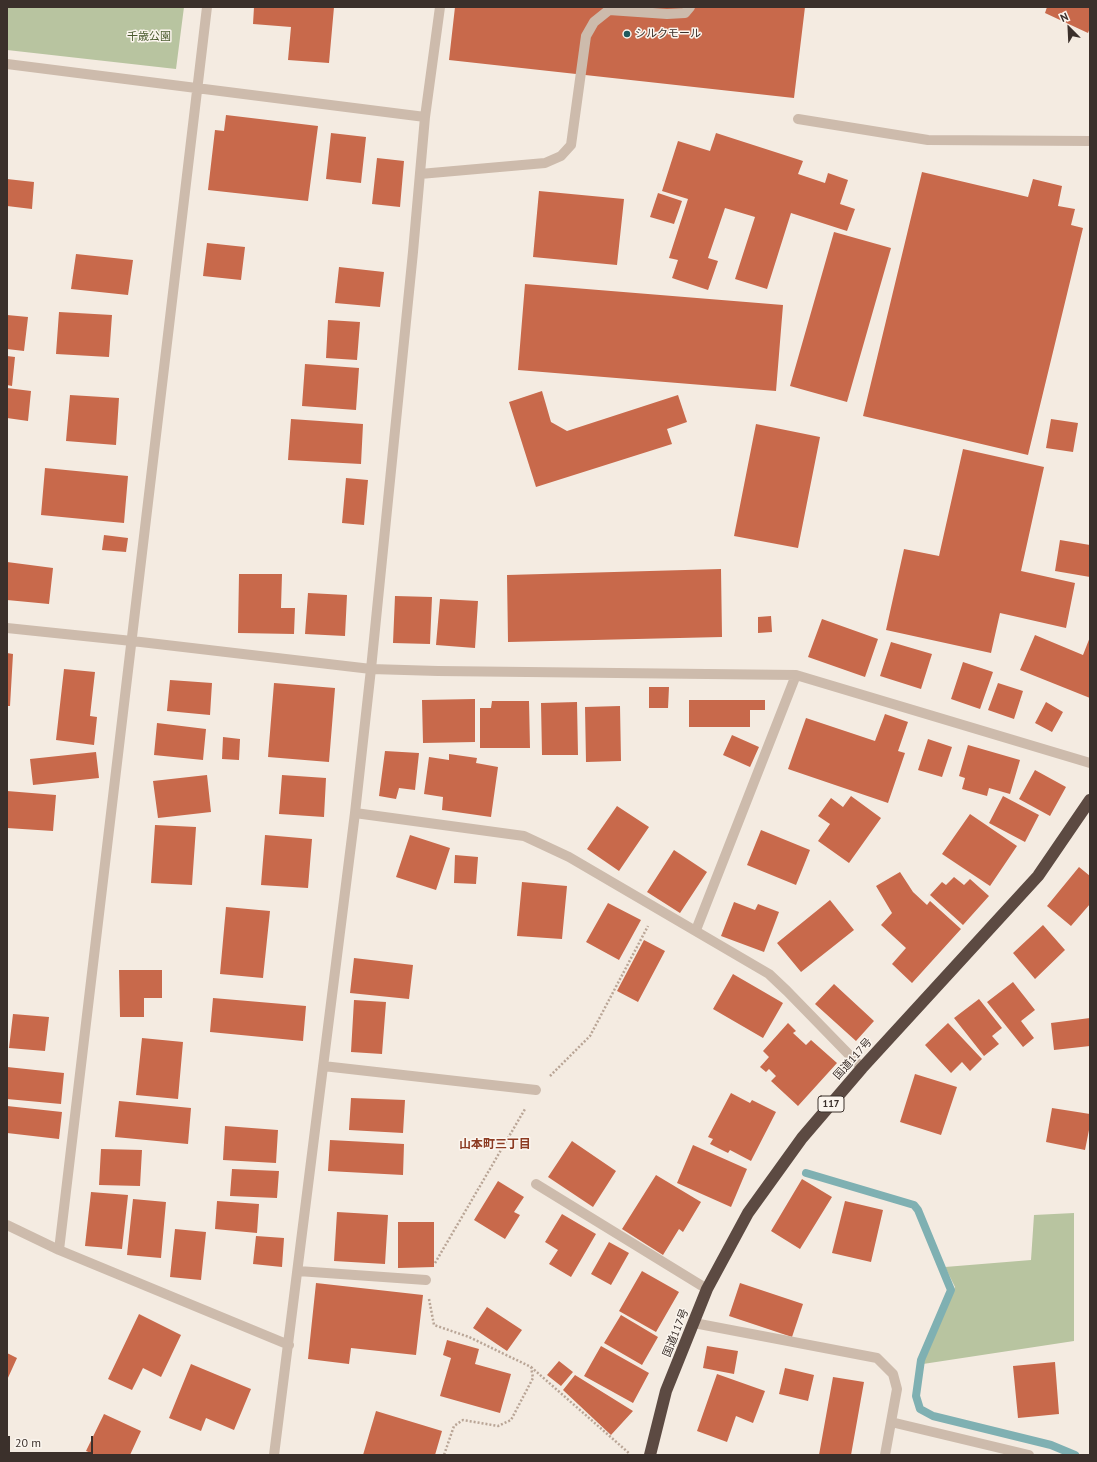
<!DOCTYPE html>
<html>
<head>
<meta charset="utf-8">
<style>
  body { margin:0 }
  #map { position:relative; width:1097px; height:1462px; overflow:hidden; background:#f4ebe1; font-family:"PT Sans",sans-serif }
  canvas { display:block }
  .frame { position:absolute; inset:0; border:8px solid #3b302b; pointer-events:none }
  .north { position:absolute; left:1049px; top:8px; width:40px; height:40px; -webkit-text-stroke:3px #fbf5ee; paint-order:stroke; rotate:336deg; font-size:11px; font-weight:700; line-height:16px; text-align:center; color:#3b302b }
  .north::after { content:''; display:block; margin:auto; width:14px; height:18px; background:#3b302b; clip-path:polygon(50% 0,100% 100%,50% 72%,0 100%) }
  .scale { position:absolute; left:8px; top:1436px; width:85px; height:18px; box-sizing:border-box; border:2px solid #3b302b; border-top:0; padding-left:5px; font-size:12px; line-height:14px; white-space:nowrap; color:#3b302b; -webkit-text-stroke:3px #fbf5ee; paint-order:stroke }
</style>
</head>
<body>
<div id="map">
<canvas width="1097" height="1462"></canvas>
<div class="frame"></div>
<div class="north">N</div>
<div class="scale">20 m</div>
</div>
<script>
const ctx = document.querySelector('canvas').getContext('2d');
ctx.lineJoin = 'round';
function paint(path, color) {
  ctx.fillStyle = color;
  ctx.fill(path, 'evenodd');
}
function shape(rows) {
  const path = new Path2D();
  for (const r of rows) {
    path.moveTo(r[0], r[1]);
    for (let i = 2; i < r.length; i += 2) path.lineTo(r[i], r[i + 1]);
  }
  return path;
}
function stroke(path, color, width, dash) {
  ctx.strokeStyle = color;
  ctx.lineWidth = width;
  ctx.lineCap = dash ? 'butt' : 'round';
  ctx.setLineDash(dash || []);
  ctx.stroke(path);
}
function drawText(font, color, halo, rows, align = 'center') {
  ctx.font = font + ' "PT Sans","Noto Sans JP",sans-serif';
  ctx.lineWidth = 3;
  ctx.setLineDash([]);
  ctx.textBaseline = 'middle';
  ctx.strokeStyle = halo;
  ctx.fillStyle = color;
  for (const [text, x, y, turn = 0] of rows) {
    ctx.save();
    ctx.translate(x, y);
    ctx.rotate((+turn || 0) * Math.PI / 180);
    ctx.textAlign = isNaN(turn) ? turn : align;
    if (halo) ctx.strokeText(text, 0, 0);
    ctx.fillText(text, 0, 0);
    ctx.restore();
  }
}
paint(shape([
  [7,7,184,7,176,69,7,50],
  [1074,1213,1074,1341,923,1364,955,1287,945,1267,1031,1260,1034,1215]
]), '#b8c4a0');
stroke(shape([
  [806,1173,914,1205,918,1210,951,1290,921,1360,916,1396,920,1409,933,1416,1051,1445,1075,1455]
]), '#7fb0b2', 8);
paint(shape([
  [254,7,334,7,329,63,288,60,291,27,253,24],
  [455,7,805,7,794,98,449,60],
  [1047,7,1090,7,1090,28,1088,33,1045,13],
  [226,115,318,126,308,201,208,190,215,130,224,131],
  [331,133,366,137,361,183,326,179],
  [716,133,803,161,798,174,825,183,828,173,848,180,840,204,855,209,847,231,791,213,767,289,735,279,755,217,725,208,708,258,718,261,708,290,672,278,678,260,669,258,688,199,662,191,678,141,710,151],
  [377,158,404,161,400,207,372,204],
  [922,172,1028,197,1033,179,1062,186,1058,206,1075,209,1071,225,1083,228,1028,455,863,416],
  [7,179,34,182,32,209,7,206],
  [539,191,624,199,617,265,533,257],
  [658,193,682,201,674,224,650,217],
  [834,232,891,248,847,402,790,386],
  [207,243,245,247,241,280,203,276],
  [76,254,133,260,128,295,71,289],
  [339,267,384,272,380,307,335,303],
  [525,284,783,305,776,391,518,370],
  [59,312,112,315,109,357,56,354],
  [7,315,28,317,24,351,7,349],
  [328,320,360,322,357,360,326,358],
  [7,356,15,357,12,386,7,385],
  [305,364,359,368,356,410,302,406],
  [7,388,31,391,28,421,7,418],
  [542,391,551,422,567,431,678,395,687,422,667,429,672,444,536,487,509,402],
  [70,395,119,398,116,445,66,441],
  [291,419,363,424,361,464,288,460],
  [1051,419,1078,423,1073,452,1046,448],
  [756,424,820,437,798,548,734,536],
  [963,449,1044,467,1021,571,1075,583,1066,628,1000,613,991,653,886,630,904,549,939,556],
  [45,468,128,476,124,523,41,515],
  [346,478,368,480,364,525,342,523],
  [104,535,128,538,126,552,102,550],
  [1060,540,1090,545,1090,577,1055,571],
  [7,562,53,568,49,604,7,600],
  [721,569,722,637,508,642,507,575],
  [239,574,282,574,281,608,295,608,294,634,238,633],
  [308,593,347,595,345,636,305,634],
  [395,596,432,597,430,644,393,643],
  [440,599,478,601,475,648,436,645],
  [771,616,772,632,758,633,758,617],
  [822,619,878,639,865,677,808,657],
  [1035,635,1083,655,1090,637,1090,698,1020,670],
  [891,642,932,654,921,689,880,676],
  [7,653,13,654,10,706,7,706],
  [963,662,993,672,980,709,951,699],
  [64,669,95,672,90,716,97,717,94,745,56,740],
  [170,680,212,683,210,715,167,711],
  [274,683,335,688,329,762,268,757],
  [998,683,1023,691,1014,719,988,710],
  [649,687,669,687,668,708,649,708],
  [475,699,475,742,423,743,422,700],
  [689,700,765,700,765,710,750,710,750,727,689,727],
  [492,701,529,701,530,748,480,748,480,708,491,708],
  [577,702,578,755,542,755,541,703],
  [1046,702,1063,712,1052,732,1035,723],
  [620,706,621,761,586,762,585,707],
  [885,714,908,722,898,751,905,753,888,803,788,769,806,718,875,741],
  [157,723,206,729,203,760,154,755],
  [732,735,759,747,750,767,723,755],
  [223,737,240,739,239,760,222,759],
  [928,739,952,747,942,777,918,770],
  [968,745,1020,760,1010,794,989,788,987,796,962,789,965,778,959,776],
  [385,751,419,753,415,790,399,788,396,799,379,796],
  [96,752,99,778,33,785,30,759],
  [449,754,477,758,476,763,498,767,491,817,442,810,443,797,424,794,429,757,449,760],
  [1035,770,1066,787,1050,816,1019,799],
  [207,775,211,812,158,818,153,781],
  [282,775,326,778,324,817,279,814],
  [7,791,56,795,53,831,7,828],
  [851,796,881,818,849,863,818,841,830,824,818,816,831,798,843,807],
  [1003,796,1039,815,1025,842,989,823],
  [617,806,649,827,619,871,587,849],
  [970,814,1017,846,990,886,942,854],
  [155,825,196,827,192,885,151,883],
  [761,830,810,850,796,885,747,865],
  [265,835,312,839,308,888,261,885],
  [410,835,450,848,436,890,396,877],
  [674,850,707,872,680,913,647,892],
  [455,855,478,857,476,884,454,883],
  [1079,867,1090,876,1090,904,1071,926,1047,906],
  [900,872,913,892,927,905,930,901,961,929,912,983,892,964,906,948,881,925,892,913,876,886],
  [954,877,964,885,970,879,989,896,963,925,930,895,942,882,946,885],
  [522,882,567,886,562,939,517,936],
  [830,900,854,930,801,972,777,943],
  [734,902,755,910,758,904,779,912,764,952,721,936],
  [608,903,641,920,619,960,586,942],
  [226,907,270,911,263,978,220,974],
  [1043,925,1065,950,1035,979,1013,953],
  [644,940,665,951,638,1002,617,991],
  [354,958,413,965,409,999,350,993],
  [119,970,162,970,162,998,144,998,144,1017,120,1017],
  [733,974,783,1003,763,1038,713,1009],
  [1013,982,1035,1010,1021,1021,1034,1038,1023,1047,987,1002],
  [834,984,874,1021,856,1041,815,1004],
  [213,998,306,1006,303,1041,210,1032],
  [979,999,1002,1028,992,1036,999,1044,984,1056,954,1018],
  [354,1000,386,1002,382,1054,351,1052],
  [13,1014,49,1017,45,1051,9,1048],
  [1090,1018,1090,1046,1054,1050,1051,1023],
  [788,1023,796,1031,793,1033,806,1045,811,1040,837,1063,798,1106,771,1081,776,1076,769,1069,766,1072,760,1067,769,1057,763,1051],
  [948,1023,982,1059,970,1071,962,1062,951,1073,925,1045],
  [142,1038,183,1042,178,1099,136,1095],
  [7,1067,64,1073,61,1104,7,1099],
  [915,1074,957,1087,941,1135,900,1122],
  [731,1093,750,1103,752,1100,776,1112,751,1161,730,1150,728,1153,710,1144,713,1139,708,1137],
  [351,1098,405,1100,403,1133,349,1130],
  [119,1101,191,1108,188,1144,115,1137],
  [7,1106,62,1112,59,1139,7,1133],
  [1052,1108,1090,1114,1090,1125,1085,1150,1046,1142],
  [225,1126,278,1130,276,1163,223,1160],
  [330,1140,404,1144,403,1175,328,1171],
  [572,1141,616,1171,593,1207,548,1177],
  [693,1145,747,1169,731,1207,677,1183],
  [101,1149,142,1150,140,1186,99,1185],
  [232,1169,279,1171,277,1198,230,1196],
  [656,1175,701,1202,683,1232,679,1229,663,1255,622,1229],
  [802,1179,832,1197,800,1249,771,1231],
  [498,1181,524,1197,514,1212,520,1215,505,1239,474,1220],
  [91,1192,128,1195,122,1249,85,1246],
  [133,1199,166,1202,161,1258,127,1255],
  [217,1201,259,1204,257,1233,215,1229],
  [845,1201,883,1210,871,1262,832,1253],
  [337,1212,388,1215,385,1264,334,1261],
  [562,1214,596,1234,571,1277,549,1264,558,1250,545,1242],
  [398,1222,434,1222,434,1267,398,1268],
  [175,1229,206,1232,201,1280,170,1277],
  [256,1236,284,1238,282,1267,253,1264],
  [609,1242,629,1253,611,1285,591,1274],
  [642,1271,679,1292,656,1332,619,1311],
  [316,1283,423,1295,416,1355,351,1348,349,1364,308,1359],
  [740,1283,803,1304,792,1337,729,1316],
  [487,1307,522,1330,507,1351,473,1328],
  [139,1314,181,1335,161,1377,143,1368,132,1390,108,1379],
  [621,1315,658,1337,642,1365,604,1343],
  [447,1340,479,1349,475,1364,511,1374,500,1413,440,1396,451,1358,443,1355],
  [601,1346,649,1373,633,1403,584,1376],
  [707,1346,738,1351,734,1374,703,1368],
  [7,1353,17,1358,7,1380],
  [559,1361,573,1372,561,1386,547,1375],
  [1055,1362,1059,1414,1018,1418,1013,1366],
  [191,1364,251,1389,234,1430,206,1418,201,1431,169,1418],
  [785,1368,814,1375,808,1401,779,1394],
  [717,1374,765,1391,753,1423,736,1416,727,1442,697,1431],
  [575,1375,633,1411,611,1435,563,1390],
  [833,1377,864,1382,851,1455,819,1455],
  [376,1411,442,1431,435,1455,363,1455],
  [104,1414,141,1431,130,1455,96,1455,86,1451]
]), '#c8694b');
stroke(shape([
  [550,1076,590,1036,648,926],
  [435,1263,525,1109],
  [429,1299,434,1325,469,1337,531,1367,533,1378,511,1420,498,1426,463,1420,454,1426,444,1455],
  [531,1367,630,1454]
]), '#b9a596', 2.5, [2, 2]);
stroke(shape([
  [7,64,425,117],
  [798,119,928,140,1090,141],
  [420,174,545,163,561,156,571,145,586,36,594,22,609,10,667,14,685,13,690,7],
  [7,628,132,641,371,669,438,671,796,675,1090,763],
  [355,813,524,836,569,857,769,974,787,991,862,1068],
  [696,930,796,675],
  [323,1066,536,1090],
  [536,1184,707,1289],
  [7,1225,59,1250,289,1345],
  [59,1250,207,7],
  [298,1271,426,1280],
  [694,1323,877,1358,893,1374,897,1389,885,1455],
  [891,1422,1029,1455],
  [274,1455,355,813,371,669,413,252,425,117,440,7]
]), '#cdbbac', 10);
stroke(shape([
  [650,1455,666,1391,707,1289,748,1213,802,1138,862,1068,1038,876,1090,800]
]), '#5c4a42', 12);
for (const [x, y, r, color] of [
  [627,34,4,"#1f5a5e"]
]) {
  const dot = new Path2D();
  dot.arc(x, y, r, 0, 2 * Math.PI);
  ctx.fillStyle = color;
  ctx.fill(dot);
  stroke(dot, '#fbf5ee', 1.5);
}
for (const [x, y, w] of [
  [831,1104,26]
]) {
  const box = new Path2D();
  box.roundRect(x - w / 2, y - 8, w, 16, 3);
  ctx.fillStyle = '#fbf5ee';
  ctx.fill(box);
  stroke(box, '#3b302b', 1);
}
drawText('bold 10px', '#3b302b', null, [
  ["117",831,1104]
]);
drawText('11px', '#3b302b', '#fbf5ee', [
  ["シルクモール",635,34]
], 'left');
drawText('11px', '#4a5a2e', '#fbf5ee', [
  ["千歳公園",149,37]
]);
drawText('11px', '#3b302b', '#fbf5ee', [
  ["国道117号",853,1059,-48],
  ["国道117号",676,1333,-68]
]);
drawText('bold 12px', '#8c3b22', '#fbf5ee', [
  ["山本町三丁目",495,1145]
]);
</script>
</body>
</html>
